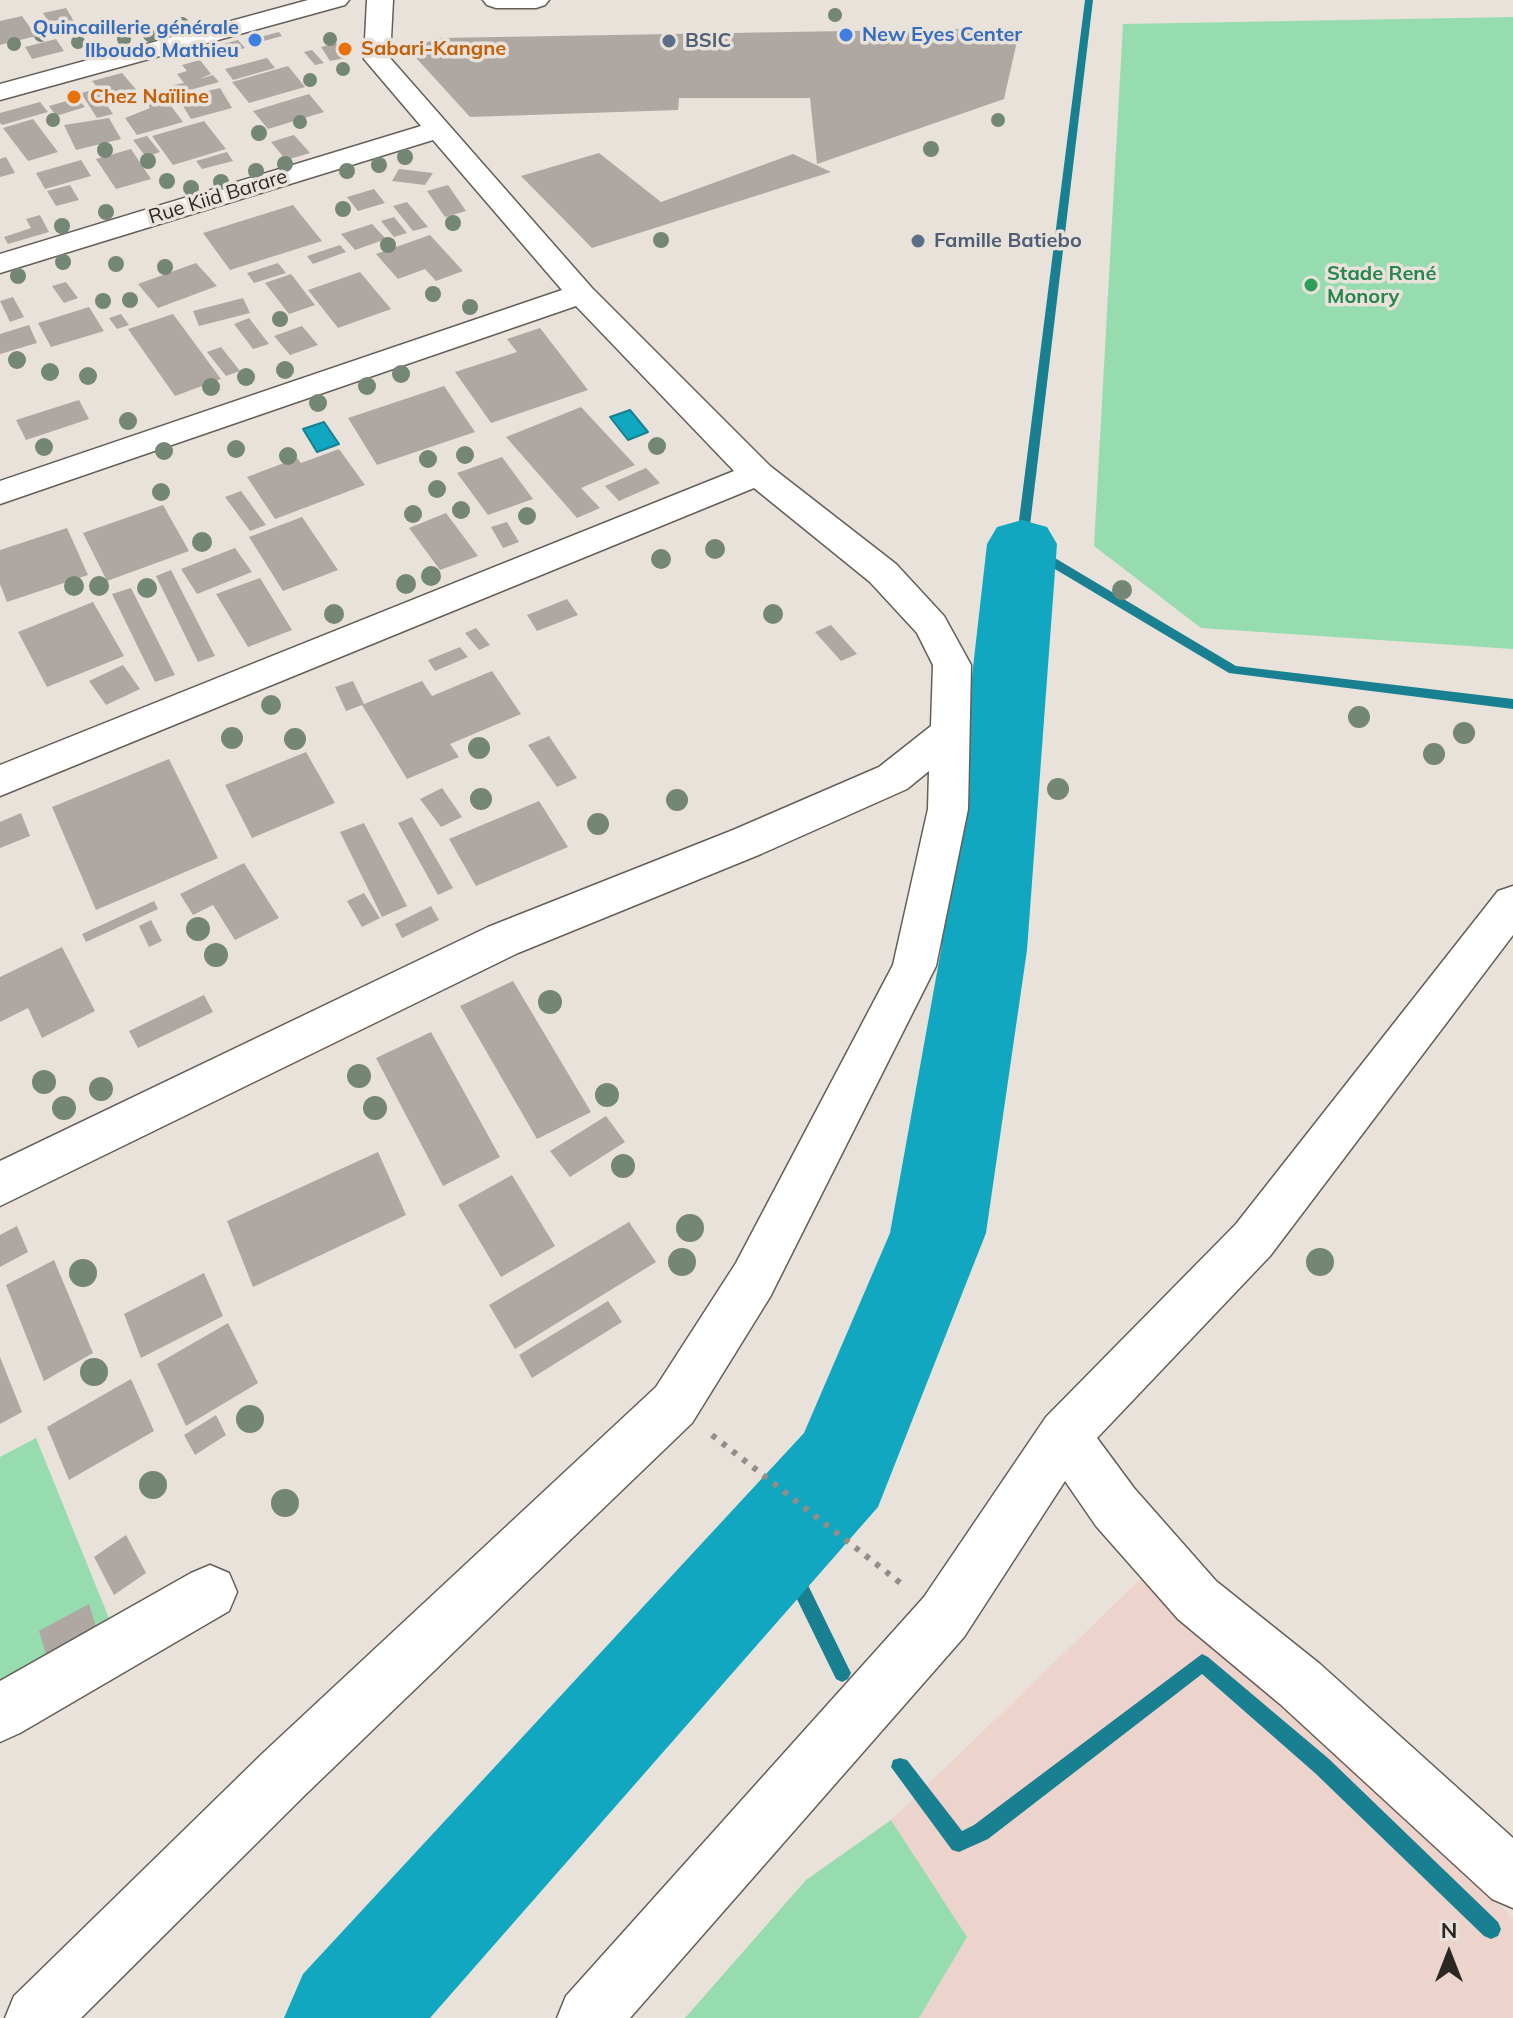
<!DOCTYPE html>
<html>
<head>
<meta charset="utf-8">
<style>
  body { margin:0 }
  #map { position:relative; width:1513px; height:2018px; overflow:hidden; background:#e9e2db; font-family:Mulish,sans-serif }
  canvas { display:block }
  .north { position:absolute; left:1409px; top:1914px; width:80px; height:80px; -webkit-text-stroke:6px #e9e2db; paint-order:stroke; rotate:0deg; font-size:22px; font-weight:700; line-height:32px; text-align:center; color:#292624 }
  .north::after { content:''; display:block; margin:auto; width:28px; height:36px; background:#292624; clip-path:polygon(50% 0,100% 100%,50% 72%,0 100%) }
</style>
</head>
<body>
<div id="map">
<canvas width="1513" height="2018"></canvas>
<div class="north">N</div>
</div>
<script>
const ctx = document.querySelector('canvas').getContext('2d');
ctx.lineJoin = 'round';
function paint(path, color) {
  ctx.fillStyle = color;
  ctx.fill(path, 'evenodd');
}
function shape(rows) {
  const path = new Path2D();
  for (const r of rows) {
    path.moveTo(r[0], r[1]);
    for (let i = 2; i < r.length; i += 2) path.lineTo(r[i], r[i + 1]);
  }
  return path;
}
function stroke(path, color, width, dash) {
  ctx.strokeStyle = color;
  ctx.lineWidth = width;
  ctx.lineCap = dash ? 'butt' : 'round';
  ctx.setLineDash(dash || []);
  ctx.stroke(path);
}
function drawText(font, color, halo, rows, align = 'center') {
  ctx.font = font + ' Mulish,sans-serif';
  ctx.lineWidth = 7;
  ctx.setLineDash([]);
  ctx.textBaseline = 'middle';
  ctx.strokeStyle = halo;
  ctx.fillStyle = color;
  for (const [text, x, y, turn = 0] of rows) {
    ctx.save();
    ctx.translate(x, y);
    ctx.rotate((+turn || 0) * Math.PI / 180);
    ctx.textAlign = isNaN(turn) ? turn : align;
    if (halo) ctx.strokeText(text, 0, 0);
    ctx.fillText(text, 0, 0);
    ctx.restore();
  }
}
paint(shape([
  [1152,1568,1513,1918,1513,2018,919,2018,967,1937,891,1820]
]), '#ecd3cb');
paint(shape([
  [1513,17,1513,649,1201,628,1094,546,1123,24],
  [36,1438,117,1638,0,1705,0,1457],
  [891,1820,967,1937,919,2018,685,2018,806,1880]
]), '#96dcaf');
const water = shape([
  [630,410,648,432,628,440,610,417,630,410],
  [324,422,339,444,317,452,303,429,324,422]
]);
paint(water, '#12a7c0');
stroke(water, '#198091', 2);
paint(shape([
  [1085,0,1093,0,1028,542,1236,666,1513,699,1513,709,1229,673,1018,547,1016,544,1085,0],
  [777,1531,783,1534,848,1667,851,1673,848,1679,842,1682,836,1679,771,1546,768,1540,771,1534,777,1531],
  [1202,1654,1208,1657,1329,1759,1498,1922,1501,1929,1498,1936,1491,1939,1484,1936,1315,1773,1202,1674,988,1839,959,1852,952,1850,891,1767,893,1760,900,1758,907,1760,962,1831,974,1825,1202,1654]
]), '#198091');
paint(shape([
  [1022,520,1047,527,1057,544,1027,950,986,1233,878,1507,430,2018,284,2018,303,1974,804,1433,890,1233,941,950,987,544,997,527,1022,520]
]), '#12a7c0');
paint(shape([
  [66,8,78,28,55,33,43,13],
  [22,16,36,36,0,45,0,21],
  [1020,28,1004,99,817,164,810,98,679,98,678,110,470,117,408,49,439,38],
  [279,32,282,36,249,45,245,41],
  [56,39,64,51,32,59,25,47],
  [238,40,245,48,226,53,220,45],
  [336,43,345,58,330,61,321,47],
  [312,50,324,63,315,65,304,52],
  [267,58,275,68,233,80,225,69],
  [200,60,211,74,199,79,213,75,219,82,179,93,174,85,184,83,177,74,187,71,182,65],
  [288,66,305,87,249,103,232,82],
  [122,73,139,93,115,100,103,85,97,87,92,81],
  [220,88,232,108,191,119,178,98],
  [96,89,113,114,97,118,81,93],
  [309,94,324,112,268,129,253,111],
  [163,95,183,122,137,135,125,118,150,108,145,100],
  [77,98,85,107,56,116,49,106],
  [40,102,48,112,2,125,0,123,0,113],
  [109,118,121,139,76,150,64,125],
  [33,119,58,152,28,161,3,128],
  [204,121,226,149,173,165,152,136],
  [294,135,310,153,286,160,271,142],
  [147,136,160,152,146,157,133,140],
  [131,149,151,179,116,189,96,159],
  [227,152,233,161,202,169,196,161],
  [599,153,661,202,793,154,831,172,592,248,521,176],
  [6,157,15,173,0,177,0,159],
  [81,160,91,176,45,189,36,173],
  [399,169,433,173,425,185,392,181],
  [70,185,79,200,56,206,47,191],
  [448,185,466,211,445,217,427,191],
  [374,189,385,203,358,211,347,197],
  [407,202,428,227,413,231,393,206],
  [293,205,322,241,230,270,203,233],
  [40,215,49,232,8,244,4,237,31,228,26,219],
  [394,217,407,233,394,237,381,221],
  [372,224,386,239,355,250,341,234],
  [430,235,463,271,436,281,425,269,398,279,376,254],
  [340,245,346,252,313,264,307,256],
  [196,263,217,286,158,308,138,284],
  [278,263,286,273,254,283,247,273],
  [360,272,391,309,338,328,308,290],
  [291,274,315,305,289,314,265,283],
  [66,282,78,298,64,303,52,286],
  [13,297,24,317,10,322,0,301],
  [243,298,250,313,199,326,193,311],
  [89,307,104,331,51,347,38,323],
  [121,314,129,325,117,329,109,318],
  [173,314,221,379,175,396,128,329],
  [249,318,269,344,253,349,234,324],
  [29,325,37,343,0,354,0,334],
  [302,326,318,345,290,355,274,336],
  [540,328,588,390,491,423,455,372,517,352,507,339],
  [221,347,240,371,226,376,207,352],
  [444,386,475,432,377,465,348,418],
  [79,400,89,419,26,440,16,420],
  [581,407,635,465,581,488,600,508,577,518,506,437],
  [339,449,365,485,275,519,247,477,297,458,301,463],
  [502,457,533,499,488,515,457,473],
  [646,468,660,483,619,501,605,486],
  [241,491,266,525,250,531,225,497],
  [163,505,189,551,107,581,83,533],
  [446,513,478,556,440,570,409,528],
  [302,517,338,570,283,591,249,537],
  [507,522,519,542,503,548,491,527],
  [67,528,88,575,7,602,0,584,0,550],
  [235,548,252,572,197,594,181,569],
  [171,570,215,656,198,662,156,576],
  [260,578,292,630,248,647,216,594],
  [131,588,175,675,155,682,112,594],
  [567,599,578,615,537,631,527,615],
  [93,602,124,656,47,687,18,632],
  [831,625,857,654,841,661,815,632],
  [476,628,490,645,479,650,465,633],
  [460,647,468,657,435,671,428,660],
  [123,665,140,689,106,705,89,681],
  [492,671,521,714,450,744,459,757,407,779,362,705,346,711,335,687,353,681,364,704,422,681,432,696],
  [549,736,577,778,557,787,528,745],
  [306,752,335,803,252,838,225,785],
  [169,759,218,858,96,910,52,807],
  [442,788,462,817,441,827,420,799],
  [539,801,568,847,476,886,449,839],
  [21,813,30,836,0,848,0,822],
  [412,817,453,888,438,895,398,823],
  [364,823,407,906,382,917,340,832],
  [244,863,279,918,235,940,213,905,193,915,180,894],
  [364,893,380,918,362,927,347,901],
  [154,901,158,909,86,942,82,934],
  [431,906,439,920,402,938,395,924],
  [151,920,162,941,149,947,139,926],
  [62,947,95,1011,42,1038,28,1008,0,1022,0,977],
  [513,981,591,1112,537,1139,460,1006],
  [204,995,213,1012,138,1048,129,1031],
  [431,1032,500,1157,443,1186,376,1058],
  [606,1116,625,1142,570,1177,550,1151],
  [378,1152,406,1215,253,1287,227,1221],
  [512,1175,555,1246,501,1277,458,1205],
  [629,1222,656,1262,515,1349,489,1305],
  [17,1226,28,1252,0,1267,0,1235],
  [54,1260,93,1353,44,1381,6,1285],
  [204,1273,223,1316,141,1358,124,1314],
  [608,1301,622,1322,532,1378,519,1355],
  [228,1323,258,1383,186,1426,157,1364],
  [0,1357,22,1412,0,1424],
  [131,1379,154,1431,69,1480,47,1427],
  [216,1415,226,1435,195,1455,184,1435],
  [126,1535,146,1573,114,1595,94,1557],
  [89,1604,98,1633,48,1661,39,1631]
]), '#afa7a2');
const minor = shape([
  [308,0,349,0,345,5,0,100,0,84,308,0],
  [367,0,393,0,390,58,592,288,770,466,896,564,944,616,971,665,968,809,936,966,770,1297,692,1423,306,1794,81,2018,5,2018,14,1996,264,1752,656,1387,736,1263,893,965,928,809,929,771,907,789,761,854,518,953,0,1206,0,1161,488,927,733,830,879,767,931,726,933,665,917,633,870,582,754,488,0,796,0,765,734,471,576,306,0,504,0,481,562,290,433,140,0,273,0,254,421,126,364,59,367,0],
  [1513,886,1513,935,1270,1256,1097,1438,1134,1488,1216,1581,1320,1664,1513,1838,1513,1908,1492,1899,1280,1704,1178,1619,1096,1526,1065,1481,964,1637,630,2018,557,2018,566,1996,924,1597,1046,1417,1236,1224,1498,891,1513,886],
  [210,1565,229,1573,237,1592,229,1611,20,1733,0,1742,0,1681,191,1573,210,1565]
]);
const major = shape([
  [483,0,549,0,545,5,536,8,496,8,487,5,483,0]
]);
stroke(minor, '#655e58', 3);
stroke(major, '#655e58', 3);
stroke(shape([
  [712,1435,903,1585]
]), '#928d88', 6, [5, 8]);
paint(minor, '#fff');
paint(major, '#fff');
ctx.fillStyle = '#748676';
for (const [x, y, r] of [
  [835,15,7],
  [182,24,7],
  [41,35,7],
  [150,35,7],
  [124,39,7],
  [330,39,7],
  [78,42,7],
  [14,44,7],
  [343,69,7],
  [310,80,7],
  [53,120,7],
  [998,120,7],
  [300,122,7],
  [259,133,8],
  [931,149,8],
  [105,150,8],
  [405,157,8],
  [148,161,8],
  [285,164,8],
  [379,165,8],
  [256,171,8],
  [347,171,8],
  [167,181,8],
  [221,182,8],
  [191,188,8],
  [343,209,8],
  [106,212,8],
  [453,223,8],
  [62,226,8],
  [661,240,8],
  [388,245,8],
  [63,262,8],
  [116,264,8],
  [165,267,8],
  [18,276,8],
  [433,294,8],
  [130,300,8],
  [103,301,8],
  [470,307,8],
  [280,319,8],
  [17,360,9],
  [285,370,9],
  [50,372,9],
  [401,374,9],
  [88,376,9],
  [246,377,9],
  [367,386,9],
  [211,387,9],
  [318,403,9],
  [128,421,9],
  [657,446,9],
  [44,447,9],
  [236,449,9],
  [164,451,9],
  [465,455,9],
  [288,456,9],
  [428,459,9],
  [437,489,9],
  [161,492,9],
  [461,510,9],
  [413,514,9],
  [527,516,9],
  [202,542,10],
  [715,549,10],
  [661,559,10],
  [431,576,10],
  [406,584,10],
  [74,586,10],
  [99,586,10],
  [147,588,10],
  [1122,590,10],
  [334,614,10],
  [773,614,10],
  [271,705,10],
  [1359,717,11],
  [1464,733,11],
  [232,738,11],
  [295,739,11],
  [479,748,11],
  [1434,754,11],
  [1058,789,11],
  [481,799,11],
  [677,800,11],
  [598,824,11],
  [198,929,12],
  [216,955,12],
  [550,1002,12],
  [359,1076,12],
  [44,1082,12],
  [101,1089,12],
  [607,1095,12],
  [64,1108,12],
  [375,1108,12],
  [623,1166,12],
  [690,1228,14],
  [682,1262,14],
  [1320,1262,14],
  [83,1273,14],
  [94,1372,14],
  [250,1419,14],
  [153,1485,14],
  [285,1503,14]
]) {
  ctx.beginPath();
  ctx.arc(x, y, r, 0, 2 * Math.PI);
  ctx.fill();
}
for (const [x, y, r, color] of [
  [846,35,8,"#3f7fe0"],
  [255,40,8,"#3f7fe0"],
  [669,41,8,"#5c6f8a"],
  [345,49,8,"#e8710a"],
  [74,97,8,"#e8710a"],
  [918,241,8,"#5c6f8a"],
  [1311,285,8,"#2e9e5b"]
]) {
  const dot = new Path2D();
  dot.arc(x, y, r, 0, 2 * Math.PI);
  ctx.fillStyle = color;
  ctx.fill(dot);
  stroke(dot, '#e9e2db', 3);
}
drawText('bold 20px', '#366cbe', '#e9e2db', [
  ["Quincaillerie générale",239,28],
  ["Ilboudo Mathieu",239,51],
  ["New Eyes Center",862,35,"left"]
], 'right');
drawText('bold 20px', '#4e5e75', '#e9e2db', [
  ["BSIC",685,41],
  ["Famille Batiebo",934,241]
], 'left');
drawText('bold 20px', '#c56008', '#e9e2db', [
  ["Sabari-Kangne",361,49],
  ["Chez Naïline",90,97]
], 'left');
drawText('20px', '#292624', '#e9e2db', [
  ["Rue Kiid Barare",218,197,-17]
]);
drawText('bold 20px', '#27864d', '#e9e2db', [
  ["Stade René",1327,274],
  ["Monory",1327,297]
], 'left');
</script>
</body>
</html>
